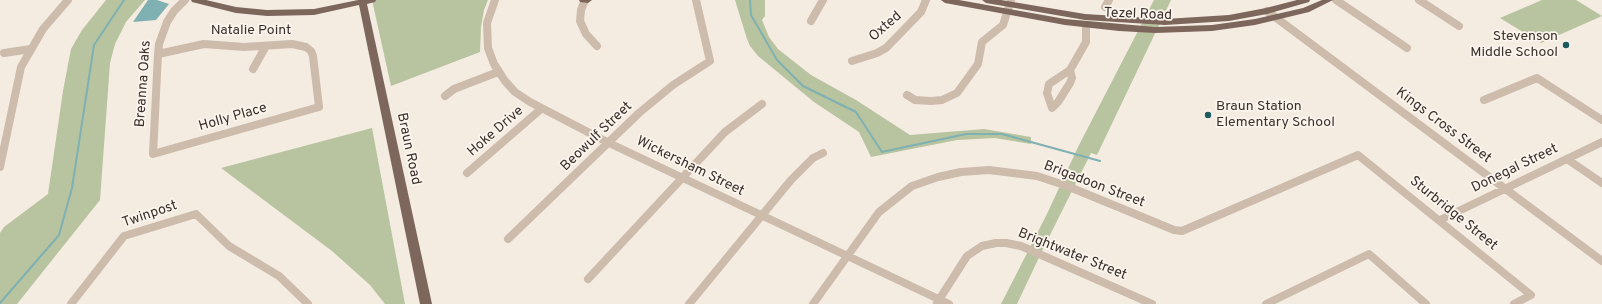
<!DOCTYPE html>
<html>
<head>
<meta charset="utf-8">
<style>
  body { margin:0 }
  canvas { display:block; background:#f4ebe1 }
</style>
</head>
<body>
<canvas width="1602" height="304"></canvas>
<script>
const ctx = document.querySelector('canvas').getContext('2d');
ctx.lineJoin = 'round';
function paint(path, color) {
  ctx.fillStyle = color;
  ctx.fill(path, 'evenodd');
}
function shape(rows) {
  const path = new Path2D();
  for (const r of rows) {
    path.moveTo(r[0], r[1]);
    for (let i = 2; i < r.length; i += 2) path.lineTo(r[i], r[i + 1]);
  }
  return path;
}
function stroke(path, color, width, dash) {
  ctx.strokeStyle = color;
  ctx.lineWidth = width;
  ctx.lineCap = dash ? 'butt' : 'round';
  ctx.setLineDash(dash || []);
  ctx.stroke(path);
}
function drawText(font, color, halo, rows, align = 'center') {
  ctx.font = font + ' Overpass,sans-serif';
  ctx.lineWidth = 3.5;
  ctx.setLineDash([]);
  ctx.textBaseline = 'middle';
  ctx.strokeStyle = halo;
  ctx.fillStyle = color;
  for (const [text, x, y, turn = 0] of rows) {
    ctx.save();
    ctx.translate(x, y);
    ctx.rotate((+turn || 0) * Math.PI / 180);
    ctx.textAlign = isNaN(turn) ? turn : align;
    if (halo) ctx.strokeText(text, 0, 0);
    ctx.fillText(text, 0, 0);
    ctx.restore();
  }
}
paint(shape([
  [106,0,145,0,126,22,115,44,110,63,100,200,17,304,0,304,0,233,4,227,48,194,63,91,71,49,82,30],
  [372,0,488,0,484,10,481,27,480,52,391,86],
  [735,0,765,0,765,16,762,20,769,37,778,49,811,75,856,100,910,135,984,129,1031,137,1031,144,995,138,957,140,871,157,859,132,814,102,758,56,750,46,747,39],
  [1154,0,1171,0,1097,155,1091,153,1043,249,1017,304,1001,304,1046,216,1078,147],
  [1542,0,1576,0,1602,16,1541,43,1500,18],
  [372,128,405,304,385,304,370,285,332,251,221,168]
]), '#b8c4a0');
paint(shape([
  [148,0,157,0,169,4,156,20,133,22]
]), '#7fb0b2');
stroke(shape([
  [750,0,751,15,777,60,803,86,856,112,882,152,966,134,1002,134,1100,161],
  [0,303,59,235,72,188,94,45,124,0]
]), '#7fb0b2', 2);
stroke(shape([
  [495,0,487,23,488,48,494,64,505,81,515,92,530,102,609,143,949,304],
  [585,0,581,10,580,21,586,34,597,46],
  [1336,0,1407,48],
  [1419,0,1459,26],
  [1105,7,1109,0],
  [1267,11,1602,261],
  [811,21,823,0],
  [204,44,244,47,292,44,306,47,311,51,313,56,319,107,153,154,158,54,204,44],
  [4,53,31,49],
  [158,54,159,44,167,22,174,11,185,0],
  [852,61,877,53,886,48,921,12,926,0],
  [253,69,266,46],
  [1070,70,1072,78,1070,83,1058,102,1052,108,1047,93,1049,84,1070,70],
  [1070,70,1086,42,1086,25],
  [907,95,915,100,931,101,942,100,957,93,978,64,982,42,1003,25,1011,0],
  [445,96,454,89,498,72],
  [1484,100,1537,78,1602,120],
  [1567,159,1602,183],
  [0,167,21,67,43,29,68,0],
  [467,173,541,109],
  [1440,220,1602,142],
  [508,239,639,113,673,85,710,61,696,0],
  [588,279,725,132,762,104],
  [937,303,967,256,982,246,996,243,1006,243,1021,246,1152,304],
  [71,304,124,236,196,214,229,246,279,276,308,304],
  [689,304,791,180,813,158,823,153],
  [813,304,879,212,912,186,938,177,961,172,989,170,1037,176,1067,186,1174,230,1182,231,1358,155,1531,295,1514,304],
  [1266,304,1369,254,1426,304]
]), '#cdbbac', 8);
paint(shape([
  [191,0,206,0,236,7,267,10,314,9,358,0,376,0,375,2,367,4,432,304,420,304,359,5,314,15,267,16,236,13,192,2,191,0],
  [579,0,592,0,588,3,580,2,579,0],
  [941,0,959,0,1065,19,1155,27,1212,25,1255,19,1303,8,1322,0,1333,0,1309,12,1255,25,1212,31,1155,33,1119,31,1065,25,945,3,941,0],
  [982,0,1001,0,1085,14,1165,19,1229,15,1266,8,1297,0,1310,0,1309,2,1267,14,1229,21,1165,25,1085,20,986,3,982,0]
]), '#7d675c');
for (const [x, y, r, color] of [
  [1566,45,4,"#1f5a5e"],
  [1208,115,4,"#1f5a5e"]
]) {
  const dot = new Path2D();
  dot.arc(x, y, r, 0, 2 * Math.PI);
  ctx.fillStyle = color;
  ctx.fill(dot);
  stroke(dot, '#fbf5ee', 1.5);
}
drawText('14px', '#3b302b', '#fbf5ee', [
  ["Tezel Road",1138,15,2],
  ["Oxted",886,27,-41],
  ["Natalie Point",251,31],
  ["Breanna Oaks",144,84,-86],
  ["Holly Place",233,118,-16],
  ["Kings Cross Street",1443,126,37],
  ["Hoke Drive",496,132,-41],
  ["Beowulf Street",597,137,-44],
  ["Braun Road",408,149,78],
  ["Wickersham Street",690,167,26],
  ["Donegal Street",1515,169,-26],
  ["Brigadoon Street",1094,185,21],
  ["Sturbridge Street",1453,214,39],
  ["Twinpost",150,215,-19],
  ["Brightwater Street",1072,255,22]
]);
drawText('14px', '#3b302b', '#fbf5ee', [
  ["Stevenson",1558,37],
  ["Middle School",1558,53],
  ["Braun Station",1216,107,"left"],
  ["Elementary School",1216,123,"left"]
], 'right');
</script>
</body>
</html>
